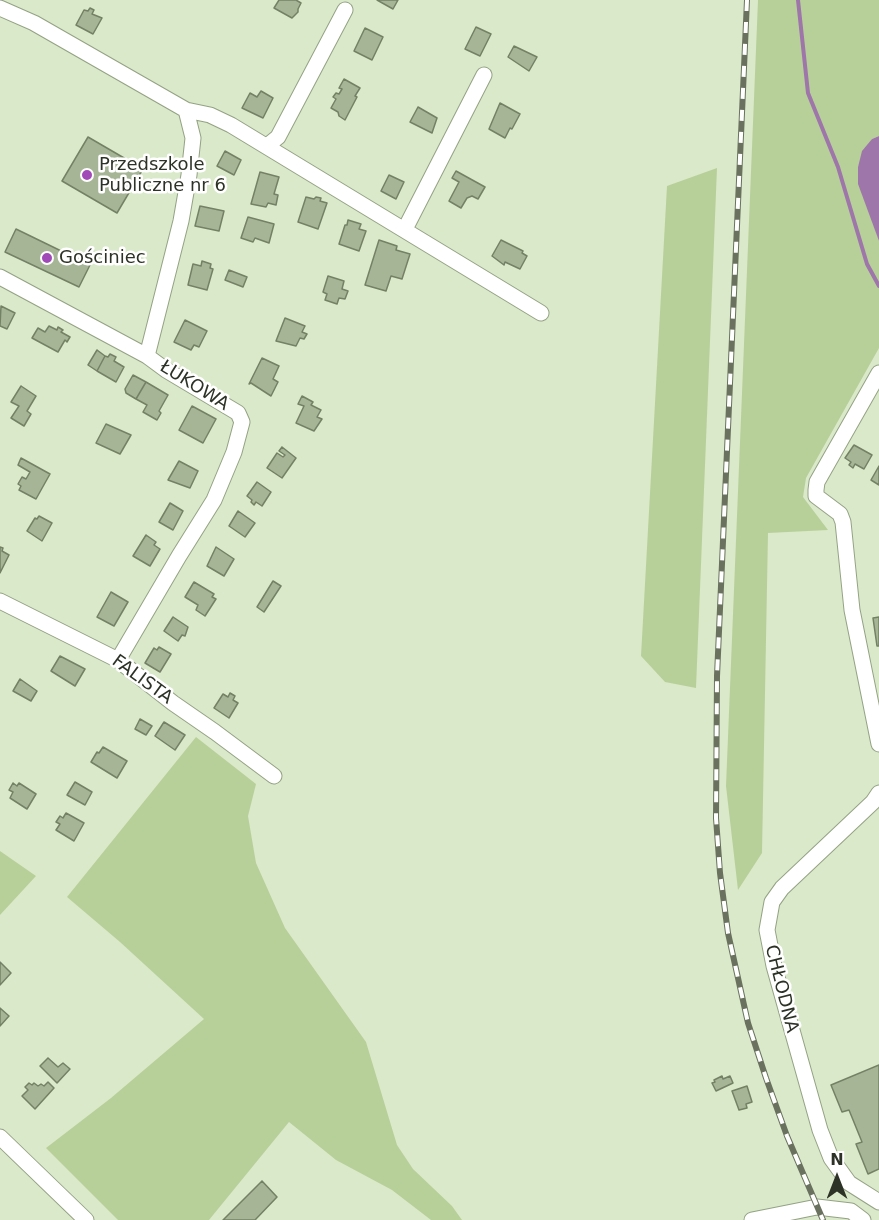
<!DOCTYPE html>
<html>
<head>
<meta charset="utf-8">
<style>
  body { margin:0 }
  #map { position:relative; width:879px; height:1220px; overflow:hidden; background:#dae9c9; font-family:"DejaVu Sans",sans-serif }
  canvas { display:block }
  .north { position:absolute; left:807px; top:1148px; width:60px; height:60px; -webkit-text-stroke:4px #fff; paint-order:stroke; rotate:0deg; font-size:16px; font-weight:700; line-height:24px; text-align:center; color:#2d3226 }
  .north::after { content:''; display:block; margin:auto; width:21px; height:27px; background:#2d3226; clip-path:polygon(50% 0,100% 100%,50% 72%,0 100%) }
</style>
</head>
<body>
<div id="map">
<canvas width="879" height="1220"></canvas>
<div class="north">N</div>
</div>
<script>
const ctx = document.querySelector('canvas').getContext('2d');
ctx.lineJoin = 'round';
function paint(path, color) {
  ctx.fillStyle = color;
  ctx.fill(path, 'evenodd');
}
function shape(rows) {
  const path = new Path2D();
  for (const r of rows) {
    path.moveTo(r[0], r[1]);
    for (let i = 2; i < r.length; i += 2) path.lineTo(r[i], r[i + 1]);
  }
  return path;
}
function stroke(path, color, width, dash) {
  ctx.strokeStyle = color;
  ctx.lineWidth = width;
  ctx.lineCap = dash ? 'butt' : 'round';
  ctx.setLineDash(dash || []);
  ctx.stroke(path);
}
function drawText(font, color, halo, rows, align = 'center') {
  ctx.font = font + ' "DejaVu Sans",sans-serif';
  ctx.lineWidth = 5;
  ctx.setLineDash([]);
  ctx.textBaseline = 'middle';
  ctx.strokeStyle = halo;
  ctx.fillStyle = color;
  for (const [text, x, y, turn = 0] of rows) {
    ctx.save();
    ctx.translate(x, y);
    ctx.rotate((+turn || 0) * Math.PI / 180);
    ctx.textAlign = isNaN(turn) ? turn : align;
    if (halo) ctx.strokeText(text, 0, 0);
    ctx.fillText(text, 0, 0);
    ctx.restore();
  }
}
paint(shape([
  [758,0,879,0,879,136,872,139,858,167,879,241,879,348,806,478,803,497,828,530,768,533,762,853,738,890,726,786],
  [717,168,696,688,665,682,641,656,667,186],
  [196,737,256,784,248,816,256,863,285,928,366,1042,397,1145,413,1169,452,1206,462,1220,431,1220,392,1190,336,1160,289,1122,209,1220,118,1220,46,1148,111,1098,204,1019,120,942,67,897],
  [0,851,36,876,0,915]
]), '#b7d099');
paint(shape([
  [879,136,879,241,858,184,858,167,862,151,872,139]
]), '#9e76aa');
stroke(shape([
  [798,0,808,93,838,167,867,264,879,286]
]), '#9e76aa', 4);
const building = shape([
  [279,0,296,0,301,3,298,9,298,12,292,18,274,8,279,0],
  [377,0,398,0,393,9,377,0],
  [90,8,94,10,92,14,102,18,93,34,76,25,84,10,88,11,90,8],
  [476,27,491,34,480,56,465,49,476,27],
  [365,28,383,37,372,60,354,51,365,28],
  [514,46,537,57,529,71,508,57,514,46],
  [344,79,360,88,355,96,357,97,345,120,339,116,338,112,331,108,336,99,333,97,336,93,339,94,342,89,339,88,344,79],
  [261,91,273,98,263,118,242,108,250,93,257,97,261,91],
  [500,103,520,114,512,129,510,128,505,138,489,129,500,103],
  [418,107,437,118,432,133,410,122,418,107],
  [88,137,143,169,117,213,62,181,88,137],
  [225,151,241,160,234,175,217,166,225,151],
  [456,171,485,187,478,199,472,196,467,198,461,208,449,201,459,182,452,178,456,171],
  [260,172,279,177,274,194,278,195,276,205,268,203,266,207,251,204,260,172],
  [389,175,404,182,396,199,381,191,389,175],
  [306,197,314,199,316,197,321,198,320,201,327,203,318,229,298,222,306,197],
  [200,206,224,211,219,231,195,226,200,206],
  [248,217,274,224,269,243,255,238,253,242,241,238,248,217],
  [348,220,361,224,359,229,366,231,359,251,339,244,345,225,347,225,348,220],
  [16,229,90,265,79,287,5,252,16,229],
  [379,240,397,246,396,250,410,254,402,279,391,276,386,291,365,285,379,240],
  [501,240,523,251,522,253,527,256,520,269,505,262,504,265,492,256,501,240],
  [202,261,211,264,210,268,213,269,207,290,188,285,193,264,201,266,202,261],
  [229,270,247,277,243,287,225,280,229,270],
  [328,276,344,281,342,289,348,291,345,299,339,298,337,304,325,300,327,294,323,292,328,276],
  [1,306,15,313,7,329,0,326,1,306],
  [285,318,305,326,302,332,307,334,304,339,300,338,296,346,276,341,285,318],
  [185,320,207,331,199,347,194,345,191,350,174,342,185,320],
  [49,326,57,330,58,327,63,330,61,332,70,337,67,342,65,340,58,352,32,338,38,328,45,332,49,326],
  [97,350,105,356,97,371,88,365,97,350],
  [110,354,116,357,114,361,124,367,116,382,97,371,105,356,108,357,110,354],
  [262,358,279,366,273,379,278,382,271,396,251,383,249,384,262,358],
  [133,375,146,382,136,399,126,393,125,389,133,375],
  [146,382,168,395,159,411,161,413,157,420,143,412,147,405,136,399,146,382],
  [21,386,36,396,27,411,31,414,24,426,11,418,19,406,11,402,21,386],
  [302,396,313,402,311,405,321,410,317,417,322,419,314,431,296,423,304,406,298,404,302,396],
  [192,406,216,419,203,443,179,430,192,406],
  [106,424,131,435,120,454,96,443,106,424],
  [854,445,872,455,864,469,855,464,853,468,849,465,851,462,845,458,854,445],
  [282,447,296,458,282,478,267,468,277,453,283,457,285,455,279,451,282,447],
  [21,458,50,474,36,499,19,490,21,486,18,484,22,477,26,479,30,472,18,465,21,458],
  [179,461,198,471,190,488,168,480,179,461],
  [879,466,879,485,871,480,879,466],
  [257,482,271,492,262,506,256,502,254,505,251,502,252,500,247,496,257,482],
  [170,503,183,511,173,530,159,522,170,503],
  [238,511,255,523,245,537,229,526,238,511],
  [39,516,52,523,42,541,27,531,35,518,37,519,39,516],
  [146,535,156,542,154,545,160,549,150,566,133,556,146,535],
  [0,547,3,548,2,551,9,555,0,573,0,547],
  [216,547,234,559,224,576,207,566,216,547],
  [273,581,281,586,264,612,257,607,273,581],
  [194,582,214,594,212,597,216,599,205,616,196,610,198,605,185,597,194,582],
  [111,592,128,602,114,626,97,617,111,592],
  [173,617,188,627,185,636,182,635,178,641,164,631,173,617],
  [879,617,879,646,877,646,873,618,879,617],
  [159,647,171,654,160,672,145,663,154,648,157,650,159,647],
  [60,656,85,669,75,686,51,671,60,656],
  [20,679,37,691,31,701,13,691,20,679],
  [230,693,235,696,233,700,238,703,229,718,214,708,223,694,228,697,230,693],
  [140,719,152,726,146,735,135,729,140,719],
  [164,722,185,735,175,750,155,736,164,722],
  [103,747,127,761,117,778,91,762,97,752,99,753,103,747],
  [75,782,92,792,85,805,67,795,75,782],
  [13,783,17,786,19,783,36,794,27,809,10,798,13,792,9,790,13,783],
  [66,813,84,823,74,841,56,830,60,824,56,822,60,816,63,818,66,813],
  [0,962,11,973,0,985,0,962],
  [0,1008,9,1016,0,1026,0,1008],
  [48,1058,58,1067,63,1063,70,1069,57,1083,40,1066,48,1058],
  [879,1065,879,1169,868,1174,856,1144,862,1142,849,1110,842,1112,831,1085,879,1065],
  [722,1076,723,1079,730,1076,733,1083,716,1091,712,1083,715,1082,714,1080,722,1076],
  [48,1082,54,1088,35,1109,22,1096,28,1090,25,1087,29,1083,32,1085,34,1083,38,1086,41,1084,44,1086,48,1082],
  [747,1086,752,1102,746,1104,747,1108,739,1110,732,1091,747,1086],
  [262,1181,277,1197,255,1220,223,1220,262,1181]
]);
paint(building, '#a7b597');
stroke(building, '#748165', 1.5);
const minor = shape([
  [0,8,34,23,186,110,193,138,189,175,181,221,147,356],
  [186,110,210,115,231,125,541,313],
  [267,146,278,137,345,10],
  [405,229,484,75],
  [0,277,147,356,166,370,238,413,242,422,234,452,214,500,179,556,118,660],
  [879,373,817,482,816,490,816,496,840,514,843,522,852,610,879,744],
  [0,601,118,660,173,703,215,732,274,776],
  [879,793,873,802,782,888,772,902,767,930,774,966,820,1130,831,1158,849,1183,879,1202],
  [0,1137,86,1220],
  [752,1220,817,1207,851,1211,863,1220]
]);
stroke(minor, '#94a284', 17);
stroke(minor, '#fff', 15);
const rail = shape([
  [747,0,717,676,716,818,720,873,728,933,748,1023,766,1078,787,1136,823,1220]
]);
stroke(rail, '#6a725f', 6);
stroke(rail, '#fff', 4, [11]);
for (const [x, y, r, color] of [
  [87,175,6,"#a04ab7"],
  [47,258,6,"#a04ab7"]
]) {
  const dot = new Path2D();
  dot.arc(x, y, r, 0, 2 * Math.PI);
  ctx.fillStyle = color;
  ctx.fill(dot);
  stroke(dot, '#fff', 2);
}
drawText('18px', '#2d3226', '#fff', [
  ["Przedszkole",99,165],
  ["Publiczne nr 6",99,186],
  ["Gościniec",59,258]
], 'left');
drawText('18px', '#2d3226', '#fff', [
  ["ŁUKOWA",194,386,32],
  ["FALISTA",142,680,36],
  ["CHŁODNA",781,989,76]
]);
</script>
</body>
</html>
